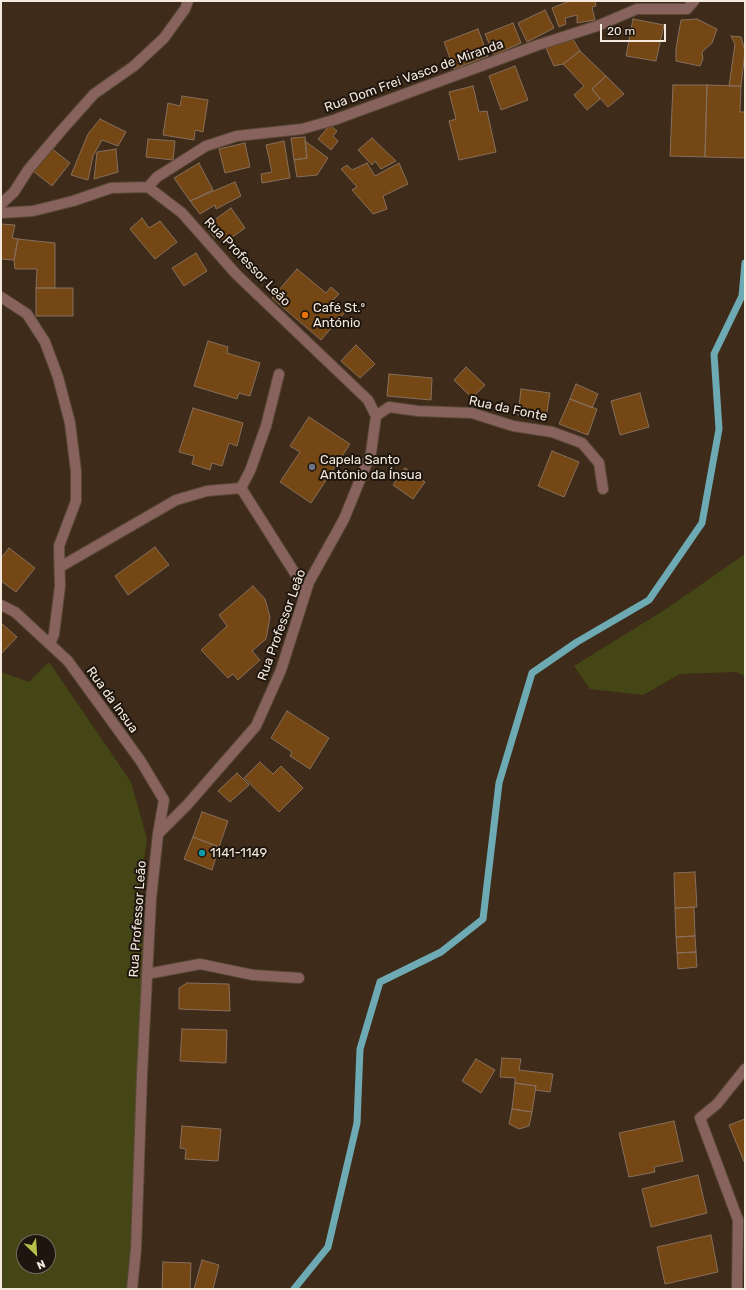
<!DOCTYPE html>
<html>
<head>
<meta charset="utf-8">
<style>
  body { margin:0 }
  #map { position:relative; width:746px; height:1290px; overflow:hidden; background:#3e2b19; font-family:Rubik,sans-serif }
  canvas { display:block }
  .frame { position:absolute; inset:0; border:2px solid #f5e8dd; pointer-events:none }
  .north { position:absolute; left:16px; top:1234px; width:40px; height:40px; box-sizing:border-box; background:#1e160e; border:1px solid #746a61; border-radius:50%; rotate:155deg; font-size:11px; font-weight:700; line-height:16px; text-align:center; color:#f5e8dd }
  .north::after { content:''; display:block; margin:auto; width:14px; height:18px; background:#b5c249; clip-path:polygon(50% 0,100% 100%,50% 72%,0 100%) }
  .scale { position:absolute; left:600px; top:24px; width:66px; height:18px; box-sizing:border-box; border:2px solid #f5e8dd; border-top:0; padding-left:5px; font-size:12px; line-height:14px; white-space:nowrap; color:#f5e8dd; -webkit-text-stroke:3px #1e160e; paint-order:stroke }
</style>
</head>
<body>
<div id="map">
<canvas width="746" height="1290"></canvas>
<div class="frame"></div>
<div class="north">N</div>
<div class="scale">20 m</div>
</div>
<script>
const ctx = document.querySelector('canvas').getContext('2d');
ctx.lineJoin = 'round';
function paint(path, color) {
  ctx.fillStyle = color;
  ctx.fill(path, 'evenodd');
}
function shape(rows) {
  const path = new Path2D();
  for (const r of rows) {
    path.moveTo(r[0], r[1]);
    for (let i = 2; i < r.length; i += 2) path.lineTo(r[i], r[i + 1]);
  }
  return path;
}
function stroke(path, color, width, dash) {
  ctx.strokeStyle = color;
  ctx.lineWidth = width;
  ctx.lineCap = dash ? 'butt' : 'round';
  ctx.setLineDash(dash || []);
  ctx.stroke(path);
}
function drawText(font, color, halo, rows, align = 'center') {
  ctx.font = font + ' Rubik,sans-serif';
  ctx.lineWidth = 4;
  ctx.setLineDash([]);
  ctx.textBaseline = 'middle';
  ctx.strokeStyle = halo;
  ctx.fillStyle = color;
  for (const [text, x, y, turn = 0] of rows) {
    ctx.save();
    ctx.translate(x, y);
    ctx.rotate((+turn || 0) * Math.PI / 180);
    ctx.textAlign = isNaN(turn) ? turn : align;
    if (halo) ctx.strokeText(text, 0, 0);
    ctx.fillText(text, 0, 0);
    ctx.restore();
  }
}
paint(shape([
  [745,554,745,676,736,672,680,674,643,695,590,689,574,666,666,609],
  [49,662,131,782,147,839,140,887,146,1008,134,1149,135,1263,133,1289,1,1289,1,672,29,682],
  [24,1242,48,1242,48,1266,24,1266]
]), '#444715');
stroke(shape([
  [294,1289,328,1247,357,1123,360,1049,380,982,441,952,483,919,499,783,532,673,577,642,649,600,702,523,719,429,714,354,742,296,745,263]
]), '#6daab4', 7);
const building = shape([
  [570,1,595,1,596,6,592,7,595,20,577,23,577,15,565,18,566,24,559,27,552,8,570,1],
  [545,10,554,28,527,42,518,23,545,10],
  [633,19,664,25,656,61,626,56,633,19],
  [697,19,717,29,712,43,702,52,703,59,700,66,676,61,676,48,681,20,697,19],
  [513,23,521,43,494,55,485,34,513,23],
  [478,29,488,56,454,69,444,42,478,29],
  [731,36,741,37,745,51,741,86,729,86,735,44,731,36],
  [573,39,580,51,563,64,554,66,546,48,573,39],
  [580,51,606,76,592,89,600,99,587,110,574,95,584,86,563,64,580,51],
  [515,66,528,100,501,110,489,76,515,66],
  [606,76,624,94,608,107,592,89,606,76],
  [673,85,707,85,705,157,670,156,673,85],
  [707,85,741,86,740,112,745,112,745,158,705,157,707,85],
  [473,86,479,112,487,111,496,152,459,160,449,121,456,119,449,92,473,86],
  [182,96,208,100,203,132,195,130,194,140,163,135,168,103,180,106,182,96],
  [100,119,126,132,118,146,102,140,93,156,88,180,71,175,88,134,100,119],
  [330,125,337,131,333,136,338,141,331,150,318,139,330,125],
  [305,137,307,158,294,160,291,138,305,137],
  [372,138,396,161,381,169,375,161,372,165,358,150,372,138],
  [148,139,175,141,173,160,146,157,148,139],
  [284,141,290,178,262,183,261,174,272,172,266,145,284,141],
  [305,141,328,158,317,175,297,177,294,160,307,158,305,141],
  [245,143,250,167,225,173,219,149,245,143],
  [51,148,70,163,52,186,33,171,51,148],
  [116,149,118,172,94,179,97,152,116,149],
  [199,163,213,190,190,201,174,178,199,163],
  [367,163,375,176,399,163,408,184,383,196,387,209,373,214,352,190,357,187,341,169,347,165,352,170,367,163],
  [235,182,241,196,216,209,215,205,200,214,190,201,235,182],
  [231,208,245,228,224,243,219,235,215,238,206,226,231,208],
  [142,218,149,228,160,221,177,242,155,259,130,229,142,218],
  [1,224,15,225,12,238,18,239,14,260,1,259,1,224],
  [18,239,55,243,55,288,36,288,37,269,15,269,14,260,18,239],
  [196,253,207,271,184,286,172,268,196,253],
  [297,269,326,293,331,287,339,294,333,300,346,311,321,340,272,298,297,269],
  [36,288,73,288,73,316,36,316,36,288],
  [208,341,228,347,227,353,260,363,250,396,239,393,237,399,194,386,208,341],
  [356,345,375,364,360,378,341,361,356,345],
  [466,367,485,385,472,398,454,380,466,367],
  [389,374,432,378,431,400,387,396,389,374],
  [576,384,598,394,592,408,570,399,576,384],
  [521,389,550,393,546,418,518,415,521,389],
  [640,393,649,427,620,435,611,401,640,393],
  [570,399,597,409,588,435,559,424,570,399],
  [193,408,243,423,237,446,229,443,222,466,212,463,210,470,192,464,194,456,179,452,193,408],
  [309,417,350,444,311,503,280,482,300,452,290,446,309,417],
  [552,451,579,462,564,497,538,486,552,451],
  [405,468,425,482,413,499,393,485,405,468],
  [155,547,169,565,128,595,115,576,155,547],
  [9,548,35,568,16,592,1,581,1,558,9,548],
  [253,586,265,599,270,617,266,639,252,651,260,660,238,680,233,674,228,678,201,650,227,626,219,615,253,586],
  [1,623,17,637,1,654,1,623],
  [287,711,329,738,310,769,290,756,292,752,271,738,287,711],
  [260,762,273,774,281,766,303,788,279,812,244,778,260,762],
  [237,773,249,785,230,802,218,791,237,773],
  [202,812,228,821,219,847,193,837,202,812],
  [193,837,219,847,212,870,184,859,193,837],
  [695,872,697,907,675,908,674,873,695,872],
  [694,907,695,936,676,937,675,908,694,907],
  [695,936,696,952,677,953,676,937,695,936],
  [696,952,697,967,678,969,677,953,696,952],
  [187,983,229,984,230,1011,179,1009,179,988,187,983],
  [182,1029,227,1030,226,1063,180,1061,182,1029],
  [502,1058,521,1059,519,1070,553,1074,550,1092,535,1090,536,1086,515,1083,515,1078,500,1077,502,1058],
  [476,1059,495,1070,481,1093,462,1081,476,1059],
  [515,1083,536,1086,532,1112,512,1109,515,1083],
  [512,1109,532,1112,529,1126,519,1129,509,1124,512,1109],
  [745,1119,745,1164,729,1125,745,1119],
  [674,1121,683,1161,654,1167,655,1172,629,1177,619,1133,674,1121],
  [182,1126,221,1129,218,1161,185,1159,186,1149,180,1148,182,1126],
  [698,1175,707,1213,651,1227,642,1189,698,1175],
  [711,1235,718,1272,665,1284,657,1247,711,1235],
  [202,1260,219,1265,213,1289,194,1289,202,1260],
  [163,1262,191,1263,190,1289,162,1289,163,1262]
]);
paint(building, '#754714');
stroke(building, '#866f5c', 1);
const minor = shape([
  [148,187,157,177,206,146,237,136,302,129,334,120,538,45,597,26,637,9,687,9,694,1],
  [1,204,14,192,28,170,61,131,94,94,134,66,164,38,185,9,188,1],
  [1,213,33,211,73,201,111,188,148,187,182,213,236,274,368,400,376,416,371,453,344,519,309,582,281,670,256,726,187,805,158,834,151,899,142,1074,136,1249,132,1289],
  [1,297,27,314,45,342,58,377,70,423,76,471,76,501,59,546,60,586,54,634,50,644],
  [376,416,389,407,418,411,472,413,513,426,552,432,582,443,599,463,603,489],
  [241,488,250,471,266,426,279,374],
  [60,567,176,500,207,491,241,488,303,586,302,596],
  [1,605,15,612,68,661,140,760,164,800,158,834],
  [147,974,200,964,253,975,299,978],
  [737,1289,738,1220,700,1118,717,1104,745,1069]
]);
stroke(minor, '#5b4938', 12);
stroke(minor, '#88625d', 10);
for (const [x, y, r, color] of [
  [305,315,4,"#e8710a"],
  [312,467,4,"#6b7280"],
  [202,853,4,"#0f9aa8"]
]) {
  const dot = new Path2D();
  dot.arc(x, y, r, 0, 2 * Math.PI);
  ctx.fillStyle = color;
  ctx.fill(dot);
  stroke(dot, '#1e160e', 1.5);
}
drawText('13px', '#f5e8dd', '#1e160e', [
  ["Rua Dom Frei Vasco de Miranda",414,76,-20],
  ["Rua Professor Leão",247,262,46],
  ["Rua da Fonte",508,409,12],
  ["Rua Professor Leão",282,625,-70],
  ["Rua da Insua",112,700,54],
  ["Rua Professor Leão",138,919,-86]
]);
drawText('13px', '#f5e8dd', '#1e160e', [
  ["Café St.º",313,308],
  ["António",313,323],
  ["Capela Santo",320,460],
  ["António da Ínsua",320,475],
  ["1141-1149",210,853]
], 'left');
</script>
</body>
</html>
